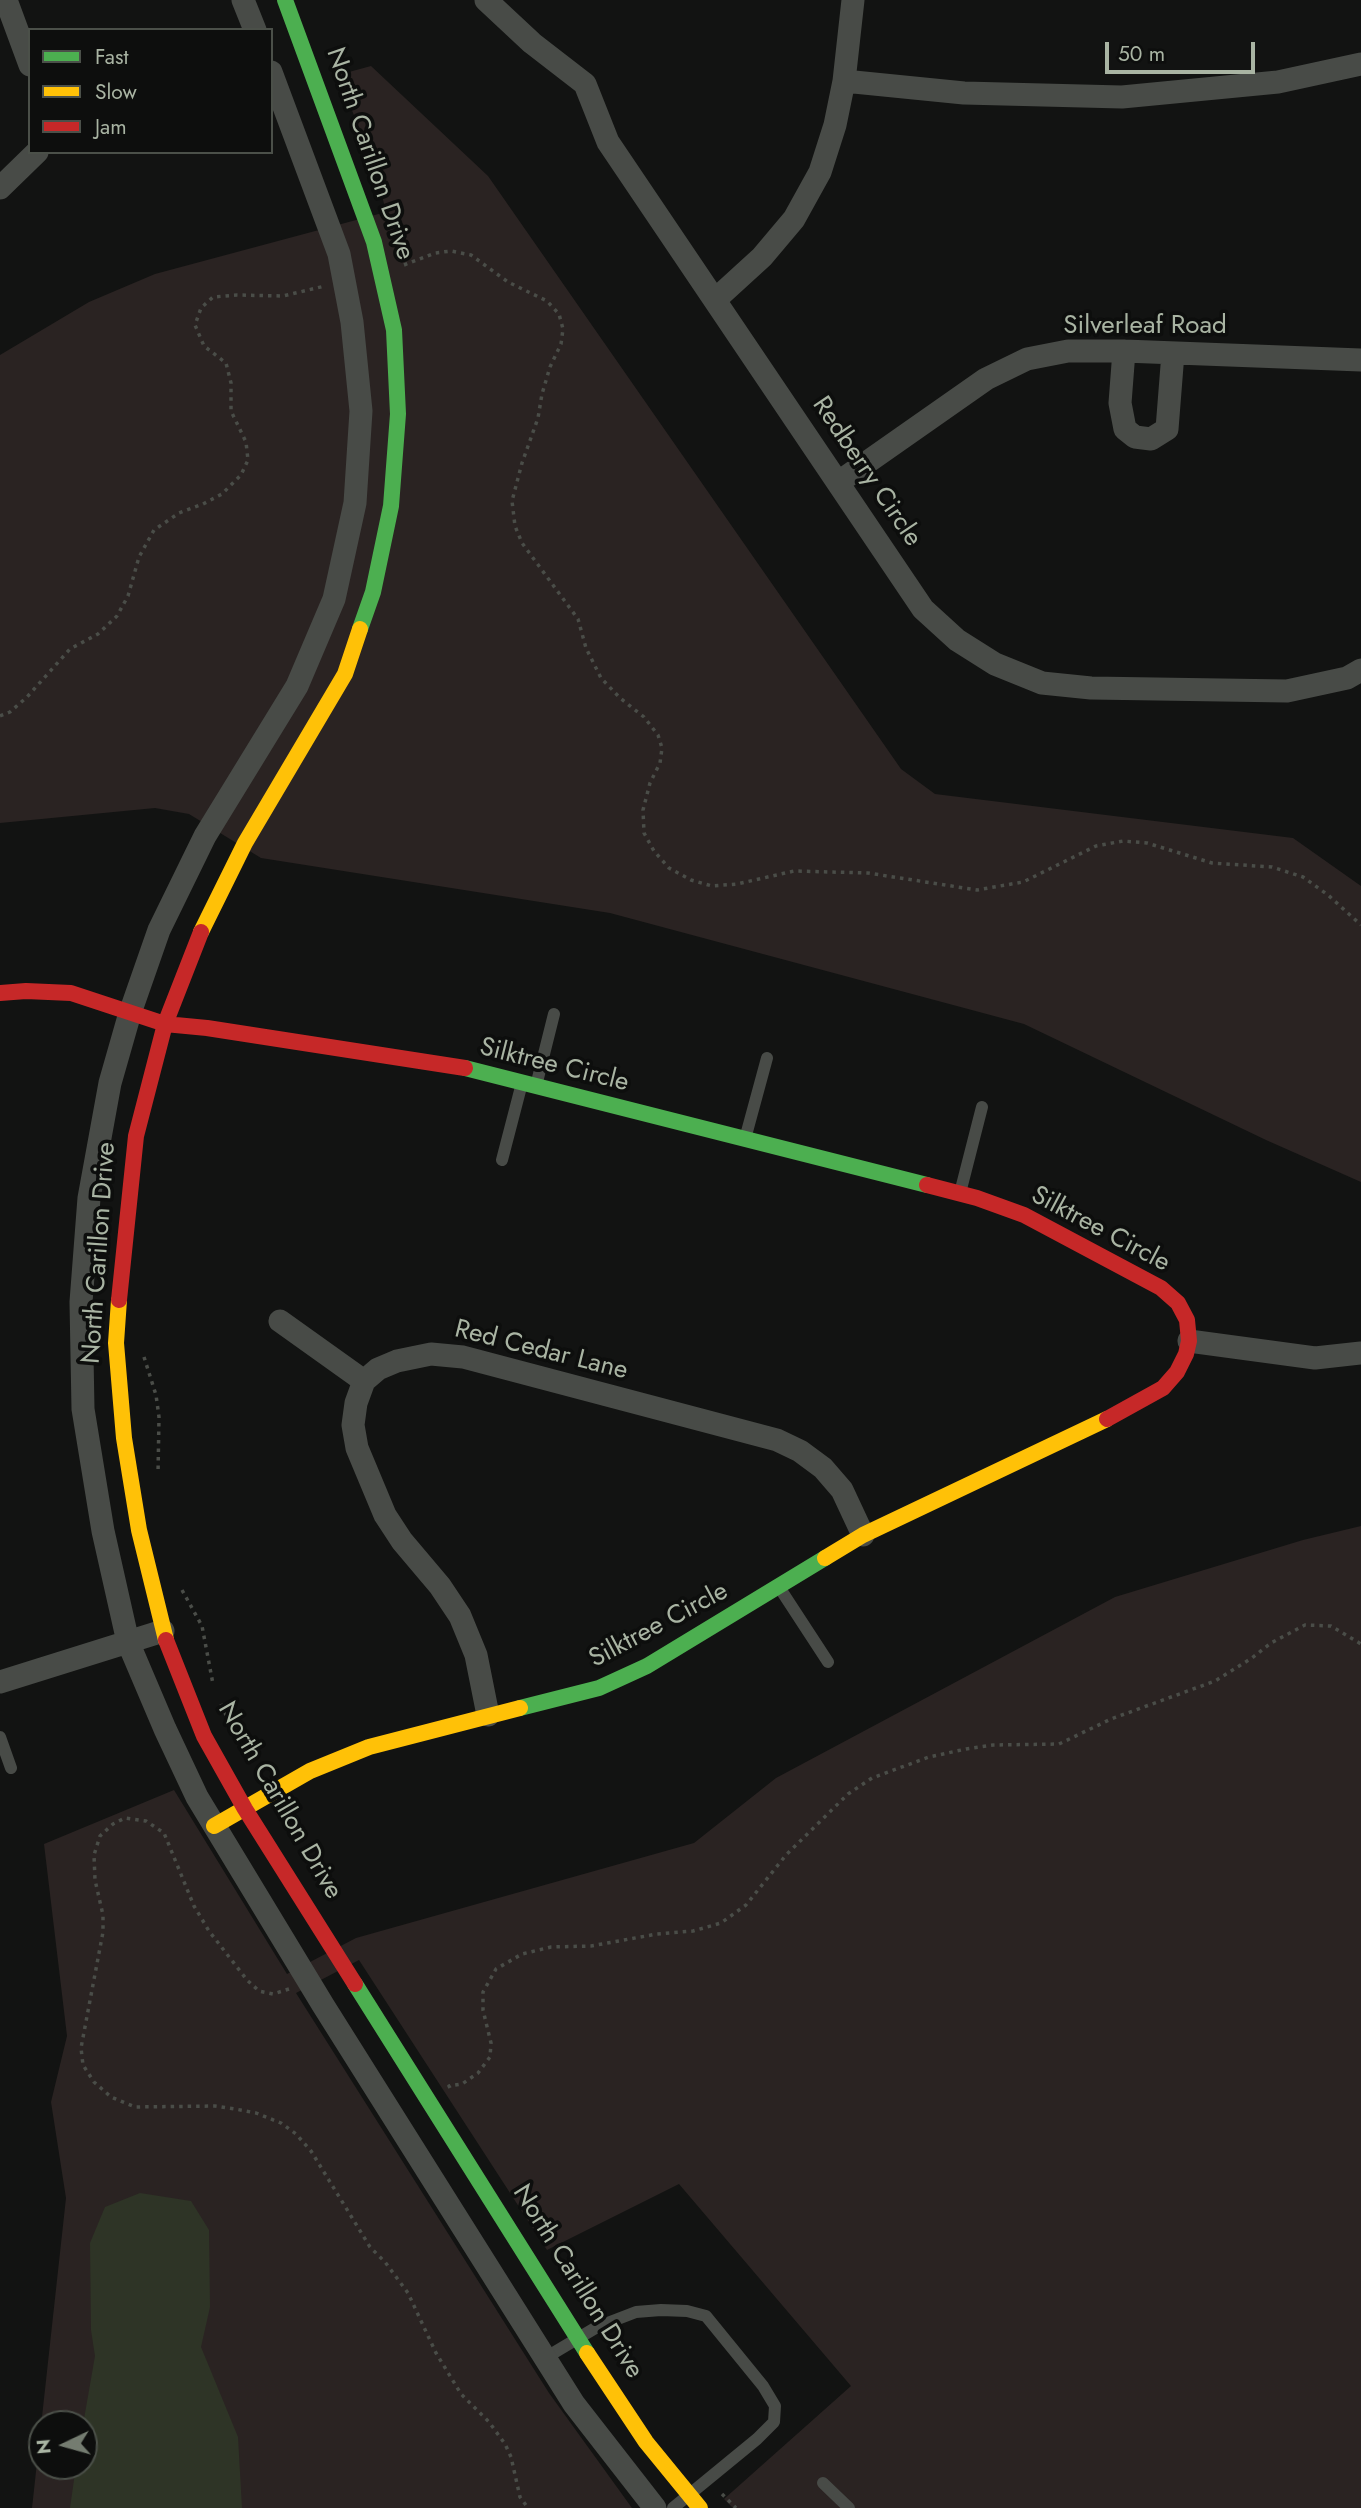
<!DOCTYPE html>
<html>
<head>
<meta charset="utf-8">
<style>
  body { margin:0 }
  #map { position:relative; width:1361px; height:2508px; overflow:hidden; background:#121312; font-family:Jost,sans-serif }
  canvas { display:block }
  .legend { position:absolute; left:28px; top:28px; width:245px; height:126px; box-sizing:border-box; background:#0d0e0d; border:2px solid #4b5049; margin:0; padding:9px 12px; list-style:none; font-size:21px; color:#a9b4a3 }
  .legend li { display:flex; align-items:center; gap:14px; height:35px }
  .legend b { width:35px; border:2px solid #4b5049 }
  .north { position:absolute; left:28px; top:2410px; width:70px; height:70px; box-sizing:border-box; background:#0d0e0d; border:2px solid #4b5049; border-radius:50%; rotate:265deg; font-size:19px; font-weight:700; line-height:28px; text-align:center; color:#a9b4a3 }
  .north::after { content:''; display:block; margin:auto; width:24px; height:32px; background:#747c70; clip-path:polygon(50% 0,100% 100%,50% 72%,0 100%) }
  .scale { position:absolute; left:1105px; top:42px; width:150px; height:32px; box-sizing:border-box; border:4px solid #a9b4a3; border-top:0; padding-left:9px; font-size:21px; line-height:24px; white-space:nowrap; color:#a9b4a3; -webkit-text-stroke:5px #0d0e0d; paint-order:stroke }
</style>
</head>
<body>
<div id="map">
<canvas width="1361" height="2508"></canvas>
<ul class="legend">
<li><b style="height:9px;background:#4caf50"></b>Fast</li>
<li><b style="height:9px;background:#ffc107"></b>Slow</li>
<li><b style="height:9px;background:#c62828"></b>Jam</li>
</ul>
<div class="north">N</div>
<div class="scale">50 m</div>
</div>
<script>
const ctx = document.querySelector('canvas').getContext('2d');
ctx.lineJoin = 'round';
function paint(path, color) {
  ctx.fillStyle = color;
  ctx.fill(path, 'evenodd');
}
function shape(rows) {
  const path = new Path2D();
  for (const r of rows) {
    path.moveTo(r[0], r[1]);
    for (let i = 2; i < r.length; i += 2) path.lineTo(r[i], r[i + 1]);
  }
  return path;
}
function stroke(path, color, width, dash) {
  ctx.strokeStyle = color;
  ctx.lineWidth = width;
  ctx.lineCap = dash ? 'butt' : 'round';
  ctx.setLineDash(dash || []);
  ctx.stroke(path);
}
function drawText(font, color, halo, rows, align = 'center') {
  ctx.font = font + ' Jost,sans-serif';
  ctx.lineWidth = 7;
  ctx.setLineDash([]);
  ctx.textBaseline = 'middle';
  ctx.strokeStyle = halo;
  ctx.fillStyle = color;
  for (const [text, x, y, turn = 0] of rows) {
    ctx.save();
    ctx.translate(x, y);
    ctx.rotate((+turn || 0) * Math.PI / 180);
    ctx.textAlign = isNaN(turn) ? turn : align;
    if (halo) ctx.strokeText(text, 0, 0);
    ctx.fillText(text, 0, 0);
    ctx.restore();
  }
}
paint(shape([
  [371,66,488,176,901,769,935,794,1293,838,1361,886,1361,1182,1266,1140,1024,1024,610,913,261,858,189,814,155,808,0,823,0,355,89,302,155,274,386,212,376,171,338,75],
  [1361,1526,1361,2508,733,2508,724,2499,851,2386,679,2184,547,2250,359,1960,296,1993,549,2393,632,2508,32,2508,66,2198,51,2102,67,2036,44,1844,174,1790,287,1974,356,1938,694,1843,776,1778,1115,1597,1303,1540],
  [42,2424,84,2424,84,2466,42,2466]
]), '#2a2322');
paint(shape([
  [140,2193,191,2201,209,2230,210,2307,201,2347,238,2437,242,2508,70,2508,76,2466,84,2466,84,2424,80,2424,84,2419,95,2356,91,2330,90,2243,105,2207]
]), '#2e3426');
stroke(shape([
  [404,265,435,253,451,251,471,255,508,282,547,301,559,314,563,329,561,344,550,367,542,394,538,418,522,463,512,501,515,526,522,543,578,619,586,648,601,678,620,698,644,717,658,735,662,748,660,763,650,783,643,810,644,833,654,851,669,868,691,880,712,886,737,884,794,871,868,873,977,890,1023,882,1096,846,1123,841,1147,843,1212,863,1272,867,1303,877,1328,895,1361,925],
  [0,716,10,712,27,697,70,649,98,634,117,616,128,596,139,557,154,530,179,513,203,504,222,494,241,475,248,460,246,442,231,411,231,383,226,363,204,346,195,325,201,308,213,297,237,295,283,296,325,286],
  [144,1357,156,1395,159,1417,158,1474],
  [182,1590,202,1626,213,1684],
  [221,1704,237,1739],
  [289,1989,273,1994,259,1991,247,1980,209,1931,194,1906,164,1833,146,1821,125,1818,113,1824,100,1836,94,1855,95,1880,103,1915,103,1932,81,2048,83,2065,94,2082,111,2097,135,2107,215,2106,235,2109,256,2113,281,2123,296,2134,311,2151,370,2247,385,2262,408,2293,436,2353,461,2394,489,2422,505,2444,511,2457,520,2497,528,2508],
  [450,2088,449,2086,462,2084,478,2073,490,2057,491,2043,483,2010,483,1992,496,1969,522,1954,551,1947,591,1946,657,1934,693,1931,721,1923,746,1905,786,1855,848,1794,872,1778,929,1757,966,1749,993,1745,1059,1744,1111,1719,1215,1681,1252,1658,1271,1643,1305,1625,1331,1626,1361,1644],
  [722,2494,736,2508]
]), '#4a4d48', 3.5, [3.5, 5]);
stroke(shape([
  [536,1086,554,1014],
  [745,1139,767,1058],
  [502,1160,522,1083],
  [960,1193,982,1107],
  [779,1587,828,1662],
  [0,1737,11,1768],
  [545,2358,597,2327,636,2312,661,2310,687,2311,706,2316,763,2386,775,2406,774,2422,757,2439,673,2508],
  [823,2483,849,2508]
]), '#484b47', 12);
stroke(shape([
  [6,0,30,65],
  [243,0,255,30],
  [486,0,532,43,585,84,608,142,923,609,957,640,995,664,1042,683,1091,688,1287,691,1347,678,1361,670],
  [271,72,339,254,352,322,361,411,355,503,334,599,297,686,205,836,159,930,130,1013,110,1083,89,1198,81,1302,83,1409,103,1531,128,1642,165,1729,197,1797,323,2005,574,2404,655,2508],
  [844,81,964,93,1122,97,1278,82,1361,64],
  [0,188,37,152],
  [716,299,762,257,794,219,820,172,835,125,844,81,853,0],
  [1124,351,1120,403,1125,429,1135,437,1151,439,1167,429,1173,353],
  [839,482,986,379,1027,359,1068,351,1124,351,1361,360],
  [280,1321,364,1381],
  [1189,1341,1315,1358,1361,1353],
  [0,1682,163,1631],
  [488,1715,476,1655,460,1616,440,1586,402,1541,385,1515,357,1448,353,1425,356,1403,364,1381,378,1369,397,1361,431,1354,463,1357,777,1440,800,1451,823,1468,842,1490,863,1535]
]), '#484b47', 23);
stroke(shape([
  [285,0,374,242,394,330,398,414,391,506,373,592,360,629],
  [465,1068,927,1185],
  [520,1708,599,1688,647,1666,825,1558],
  [355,1984,587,2353]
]), '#4caf50', 16);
stroke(shape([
  [201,932,245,843,345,674,360,629],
  [119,1300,116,1343,124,1438,139,1530,166,1640],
  [825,1558,863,1535,1107,1419],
  [214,1826,310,1771,369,1747,520,1708],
  [587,2353,646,2442,700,2508]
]), '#ffc107', 16);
stroke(shape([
  [0,993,26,991,71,993,165,1024,207,1028,465,1068],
  [927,1185,977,1198,1024,1215,1161,1288,1178,1303,1187,1320,1189,1341,1186,1354,1177,1372,1163,1388,1107,1419],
  [119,1300,136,1136,165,1024,201,932],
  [166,1640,204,1736,245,1809,355,1984]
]), '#c62828', 16);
drawText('26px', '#a9b4a3', '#0d0e0d', [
  ["North Carillon Drive",369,154,71],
  ["Silverleaf Road",1145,327],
  ["Redberry Circle",866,472,56],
  ["Silktree Circle",554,1066,14],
  ["Silktree Circle",1100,1230,28],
  ["North Carillon Drive",100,1253,-86],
  ["Red Cedar Lane",541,1351,14],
  ["Silktree Circle",659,1626,-28],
  ["North Carillon Drive",279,1801,60],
  ["North Carillon Drive",577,2282,58]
]);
</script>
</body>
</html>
